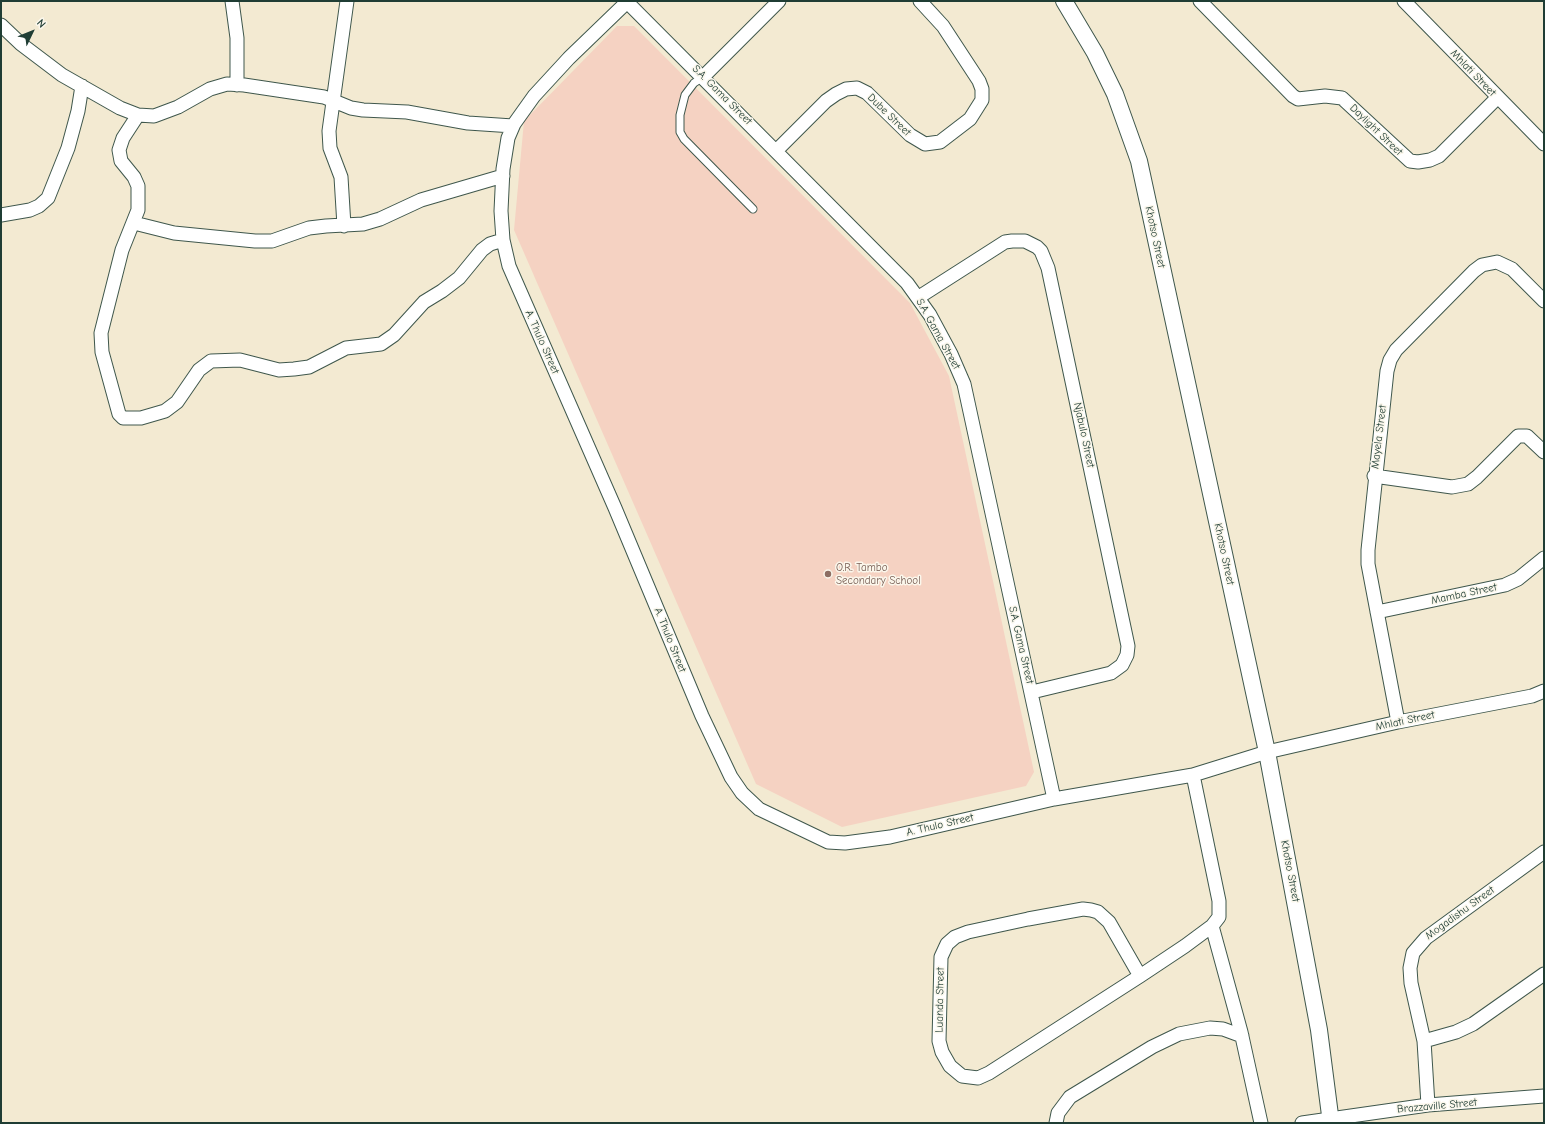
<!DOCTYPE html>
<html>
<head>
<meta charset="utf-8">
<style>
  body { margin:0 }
  #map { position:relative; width:1545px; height:1124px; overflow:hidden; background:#f3ead2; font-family:"Comic Neue",sans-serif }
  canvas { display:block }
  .frame { position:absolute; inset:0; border:2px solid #1f3d34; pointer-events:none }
  .north { position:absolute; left:12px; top:12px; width:40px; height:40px; -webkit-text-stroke:3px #fbf7ec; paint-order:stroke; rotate:47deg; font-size:11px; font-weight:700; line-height:16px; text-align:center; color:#1f3d34 }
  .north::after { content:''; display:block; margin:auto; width:14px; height:18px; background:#1f3d34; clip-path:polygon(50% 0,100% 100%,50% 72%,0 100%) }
</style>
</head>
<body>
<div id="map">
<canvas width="1545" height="1124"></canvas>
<div class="frame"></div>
<div class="north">N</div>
</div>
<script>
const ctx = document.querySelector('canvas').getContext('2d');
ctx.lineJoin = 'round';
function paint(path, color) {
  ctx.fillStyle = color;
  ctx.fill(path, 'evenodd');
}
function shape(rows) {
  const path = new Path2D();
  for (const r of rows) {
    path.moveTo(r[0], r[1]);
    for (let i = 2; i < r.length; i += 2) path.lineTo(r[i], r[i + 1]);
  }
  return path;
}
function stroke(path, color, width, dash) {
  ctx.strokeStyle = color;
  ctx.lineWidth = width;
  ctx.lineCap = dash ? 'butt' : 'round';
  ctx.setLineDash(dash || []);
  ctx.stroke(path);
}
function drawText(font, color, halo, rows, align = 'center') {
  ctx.font = font + ' "Comic Neue",sans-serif';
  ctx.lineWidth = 3;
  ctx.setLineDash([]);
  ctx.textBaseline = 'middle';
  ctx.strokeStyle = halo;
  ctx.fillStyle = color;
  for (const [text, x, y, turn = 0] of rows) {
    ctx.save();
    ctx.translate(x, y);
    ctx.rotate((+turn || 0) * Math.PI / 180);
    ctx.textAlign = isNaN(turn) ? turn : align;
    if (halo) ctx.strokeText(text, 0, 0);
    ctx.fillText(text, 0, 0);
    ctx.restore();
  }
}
paint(shape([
  [617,26,634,26,910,303,949,376,1034,772,1026,786,842,827,756,784,514,230,524,121]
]), '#f5d2c2');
const service = shape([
  [703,77,694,83,685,95,680,115,680,132,684,139,753,209]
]);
const minor = shape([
  [232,1,237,38,237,85],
  [628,1,569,58,534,96,514,124,508,138,503,169,501,211,503,240,509,266,615,508,702,716,731,777,742,793,759,809,828,842,845,843,890,837,1054,799,1193,775,1267,752,1398,722,1532,696,1544,691],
  [1200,1,1293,96,1298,99,1325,96,1342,98,1410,161,1418,162,1430,160,1439,156,1497,98],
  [1404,1,1544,144],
  [627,2,907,283,930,315,951,354,964,384,977,444,1054,799],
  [1,25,21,44,62,75,120,108,138,115,154,116,178,107,210,89,227,84,244,85,324,97,351,108,363,110,407,112,468,123,513,126],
  [703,77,779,1],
  [138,115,123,138,119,150,121,161,134,177,138,186,138,210,122,250,101,333,102,352,119,414,123,418,141,418,165,411,177,402,199,370,211,361,240,360,279,370,294,369,309,367,346,348,381,344,394,335,424,302,442,291,459,278,482,250,490,244,503,240],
  [777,150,826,101,836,94,846,89,857,88,867,93,910,135,925,144,940,142,970,119,982,100,982,89,979,81,943,26,920,1],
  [1,215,30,210,39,206,48,198,68,148,78,111,82,86],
  [134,223,174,233,255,241,272,241,309,228,326,226,363,224,380,219,421,200,503,176],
  [344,226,341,177,330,148,329,131,347,1],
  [919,297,1005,242,1012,241,1025,241,1037,247,1041,251,1048,268,1128,646,1127,655,1122,665,1111,673,1032,692],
  [1374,476,1452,487,1468,484,1477,477,1518,436,1527,436,1544,452],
  [1377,612,1505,585,1518,579,1544,558],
  [1398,722,1368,564,1368,550,1387,371,1390,360,1396,350,1474,271,1482,265,1497,262,1512,269,1544,301],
  [1212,926,1241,1032,1261,1123],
  [1140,976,1109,922,1098,912,1091,910,1083,909,1028,919,968,932,955,937,947,944,941,957,939,1041,942,1052,950,1066,962,1076,978,1078,989,1073,1140,976,1185,946,1212,926,1219,917,1219,901,1193,775],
  [1424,1041,1456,1032,1473,1024,1544,974],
  [1428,1105,1424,1041,1411,983,1410,968,1413,953,1426,938,1544,852],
  [1056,1123,1058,1113,1070,1097,1152,1047,1179,1034,1210,1028,1223,1029,1242,1036],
  [1302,1123,1428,1105,1544,1096]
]);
const tertiary = shape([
  [1064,1,1095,53,1115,94,1139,161,1267,752,1319,1030,1331,1123]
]);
stroke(service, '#3f574c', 9);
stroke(minor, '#3f574c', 15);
stroke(tertiary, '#3f574c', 18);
stroke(service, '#fff', 7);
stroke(minor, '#fff', 13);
stroke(tertiary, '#fff', 16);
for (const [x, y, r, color] of [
  [828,574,4,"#8d6e63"]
]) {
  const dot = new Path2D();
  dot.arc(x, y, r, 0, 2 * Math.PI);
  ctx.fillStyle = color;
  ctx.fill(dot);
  stroke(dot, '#fbf7ec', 1.5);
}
drawText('11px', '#1f3d34', '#fbf7ec', [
  ["Mhlati Street",1473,73,46],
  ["S.A. Gama Street",722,95,45],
  ["Dube Street",889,115,44],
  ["Daylight Street",1376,130,44],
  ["Khotso Street",1155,237,78],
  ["S.A. Gama Street",938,334,61],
  ["A. Thulo Street",542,342,66],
  ["Njabulo Street",1084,435,78],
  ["Mayela Street",1379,437,-83],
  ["Khotso Street",1224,554,78],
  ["Mamba Street",1464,594,-12],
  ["A. Thulo Street",670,640,68],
  ["S.A. Gama Street",1021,645,77],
  ["Mhlati Street",1405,721,-12],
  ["A. Thulo Street",940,825,-13],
  ["Khotso Street",1290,871,79],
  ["Mogadishu Street",1460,913,-36],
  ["Luanda Street",940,1000,-89],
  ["Brazzaville Street",1437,1106,-5]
]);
drawText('11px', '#785e54', '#fbf7ec', [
  ["O.R. Tambo",836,568],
  ["Secondary School",836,581]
], 'left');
</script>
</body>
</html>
